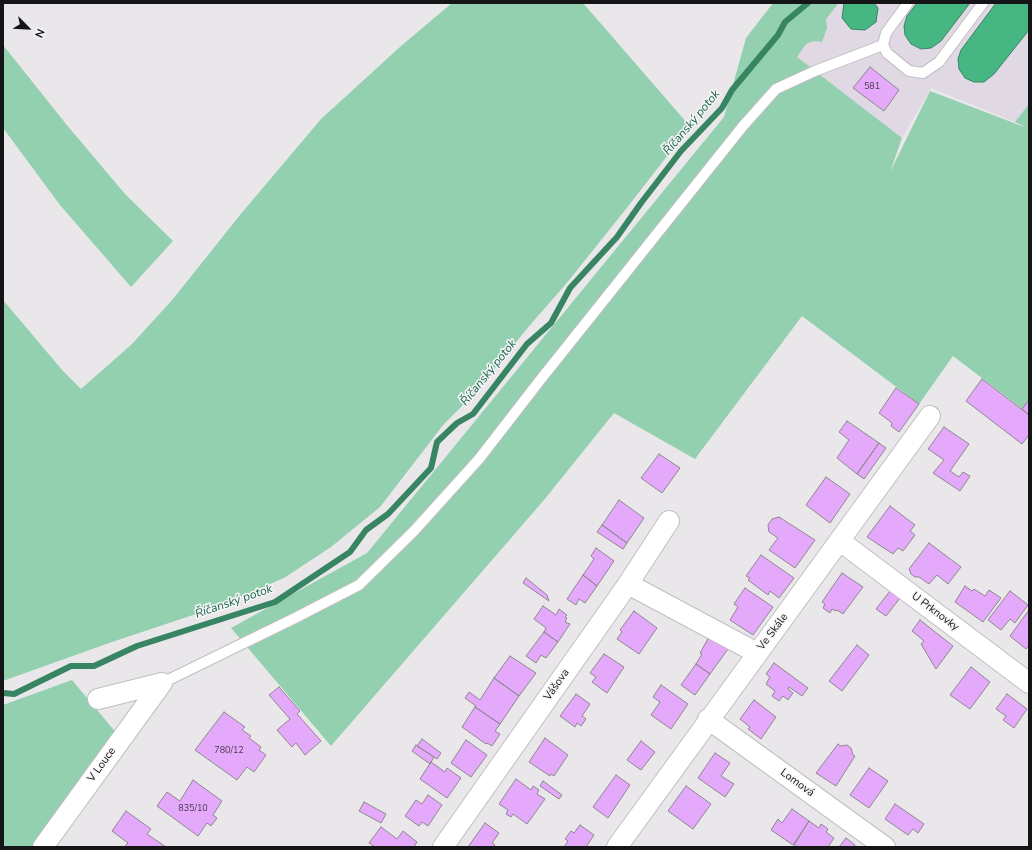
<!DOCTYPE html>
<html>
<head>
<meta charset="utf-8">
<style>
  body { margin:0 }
  #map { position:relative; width:1032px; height:850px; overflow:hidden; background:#eae7eb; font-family:"Nunito Sans",sans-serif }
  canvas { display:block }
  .frame { position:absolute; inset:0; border:4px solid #151416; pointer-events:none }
  .north { position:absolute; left:8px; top:8px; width:40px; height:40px; -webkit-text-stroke:3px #f7f4f8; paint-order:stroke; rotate:114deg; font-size:11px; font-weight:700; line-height:16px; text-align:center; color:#151416 }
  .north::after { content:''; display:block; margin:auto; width:14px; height:18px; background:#151416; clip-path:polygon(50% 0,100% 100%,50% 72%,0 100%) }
</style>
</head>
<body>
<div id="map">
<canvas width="1032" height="850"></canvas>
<div class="frame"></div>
<div class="north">N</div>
</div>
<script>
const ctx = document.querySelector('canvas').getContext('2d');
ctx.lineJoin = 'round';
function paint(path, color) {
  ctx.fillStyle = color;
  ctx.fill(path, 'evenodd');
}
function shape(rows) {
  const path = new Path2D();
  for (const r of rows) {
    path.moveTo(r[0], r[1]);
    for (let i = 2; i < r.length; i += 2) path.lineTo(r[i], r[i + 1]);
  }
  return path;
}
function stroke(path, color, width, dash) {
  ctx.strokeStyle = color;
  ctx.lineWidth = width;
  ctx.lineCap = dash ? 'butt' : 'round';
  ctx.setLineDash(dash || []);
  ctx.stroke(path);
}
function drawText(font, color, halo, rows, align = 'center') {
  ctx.font = font + ' "Nunito Sans",sans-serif';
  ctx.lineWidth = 3;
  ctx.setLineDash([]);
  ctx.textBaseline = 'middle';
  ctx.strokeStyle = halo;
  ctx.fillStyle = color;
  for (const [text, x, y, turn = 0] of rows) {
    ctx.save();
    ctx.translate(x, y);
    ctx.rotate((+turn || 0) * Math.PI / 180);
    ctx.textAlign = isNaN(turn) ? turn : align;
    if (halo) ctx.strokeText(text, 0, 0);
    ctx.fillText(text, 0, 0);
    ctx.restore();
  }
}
paint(shape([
  [839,3,1029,3,1029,104,1015,122,931,88,902,138,797,57,806,44,814,41,827,28,826,19]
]), '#e0d8e3');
paint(shape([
  [452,3,583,3,688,124,675,146,626,209,566,284,530,325,472,396,444,424,380,507,331,547,284,578,217,607,109,643,3,681,3,300,63,371,81,389,132,344,173,299,240,215,321,119,401,46],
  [773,3,839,3,826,19,827,28,822,42,814,41,806,44,797,57,902,138,890,172,930,91,1027,128,1015,122,1029,104,1029,414,953,356,919,404,802,316,695,459,614,413,544,500,331,746,231,628,367,553,724,117,746,38],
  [3,45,66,124,125,194,173,241,131,287,60,205,3,128],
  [72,680,118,735,34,847,3,847,3,705]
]), '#93d0af');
const water = shape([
  [844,3,874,3,878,8,876,22,865,30,851,29,842,18,844,3],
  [917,3,970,3,941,41,931,48,921,49,911,44,905,35,904,26,907,16,917,3],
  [996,3,1029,3,1029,30,994,74,984,82,974,82,965,78,959,69,958,59,961,50,996,3]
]);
paint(water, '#46b683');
stroke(water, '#378562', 1);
stroke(shape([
  [3,693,14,694,71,666,94,666,137,646,275,602,350,552,366,530,388,514,431,468,437,442,457,423,473,414,527,344,551,323,570,288,617,237,641,203,681,151,722,108,732,90,778,35,785,22,808,3]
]), '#378562', 6);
const building = shape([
  [870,67,899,90,884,111,853,88,870,67],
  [982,379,1029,415,1029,435,1022,444,966,401,982,379],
  [896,388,919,404,899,432,891,426,892,423,879,413,896,388],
  [1029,400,1029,415,1022,409,1029,400],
  [847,421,879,443,857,474,837,458,849,440,839,432,847,421],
  [944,427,969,444,950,471,959,477,963,472,970,476,960,491,933,473,944,460,928,449,944,427],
  [879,443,886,448,864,479,857,474,879,443],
  [659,454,680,468,662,493,641,478,659,454],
  [826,477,850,494,830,523,806,505,826,477],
  [619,500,644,518,627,543,602,525,619,500],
  [890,506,915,525,910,531,915,535,903,551,898,548,893,554,867,537,890,506],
  [779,517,815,540,795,568,769,550,778,538,769,532,768,525,772,519,779,517],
  [602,525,627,543,623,549,597,532,602,525],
  [929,543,961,567,948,584,937,575,929,584,919,577,915,577,911,574,909,569,929,543],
  [596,548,614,561,597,586,583,575,594,559,591,556,596,548],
  [761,555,794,578,779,598,770,591,768,595,748,580,750,578,746,576,761,555],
  [842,573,863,587,843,614,837,610,836,611,832,609,830,613,823,608,825,604,822,602,842,573],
  [583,575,597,586,585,603,579,599,576,605,567,599,583,575],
  [526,578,547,595,549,601,523,583,526,578],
  [965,586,972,591,974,589,985,596,989,590,1001,598,983,622,955,602,965,586],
  [745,588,773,607,753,635,730,620,738,607,734,604,745,588],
  [890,591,900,598,886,616,876,609,890,591],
  [1010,591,1028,605,1015,623,1010,619,1001,630,988,620,1010,591],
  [543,606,556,615,559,609,567,615,565,617,567,618,565,622,570,624,558,642,544,632,546,628,534,619,543,606],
  [1029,610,1029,645,1026,649,1010,636,1029,610],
  [634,611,657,628,639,654,617,639,622,632,620,630,634,611],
  [920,620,953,646,936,669,921,644,924,641,912,631,920,620],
  [544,632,558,642,546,658,541,655,536,663,526,656,544,632],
  [709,637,728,649,710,674,696,664,702,654,700,653,709,637],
  [857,645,869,655,842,691,829,681,857,645],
  [604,654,624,667,607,693,592,682,596,677,590,673,604,654],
  [510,656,536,673,519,696,494,678,510,656],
  [774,663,808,688,802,696,789,687,788,689,793,693,788,700,783,696,779,701,772,696,775,691,766,684,770,677,766,674,774,663],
  [696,664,710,674,695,695,681,685,696,664],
  [971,667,990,682,970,709,950,695,971,667],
  [494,678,519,696,500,724,475,707,476,706,465,698,469,692,480,700,494,678],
  [661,685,688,704,671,729,651,715,660,702,653,697,661,685],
  [279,687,300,711,297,714,321,741,305,755,296,743,292,747,277,730,290,719,269,695,279,687],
  [576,694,590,704,582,716,586,719,581,726,577,723,575,727,560,716,576,694],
  [1007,694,1027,709,1014,728,1003,720,1006,716,996,709,1007,694],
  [754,700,776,717,761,739,748,729,750,727,740,719,754,700],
  [475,707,500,724,495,731,500,734,492,746,487,743,486,744,462,727,475,707],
  [224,712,245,727,242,730,251,736,249,738,261,747,259,750,266,755,254,772,247,767,237,780,195,750,224,712],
  [545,738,568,755,554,776,551,774,550,776,529,762,545,738],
  [422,739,441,753,437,759,417,746,422,739],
  [466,740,487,755,471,777,451,763,466,740],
  [641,741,655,752,641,770,627,760,641,741],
  [838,744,840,746,847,745,851,748,853,755,855,756,836,786,816,773,838,744],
  [416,745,434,757,430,764,412,751,416,745],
  [715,753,730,763,721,776,734,784,725,797,698,778,715,753],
  [431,762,445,772,447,768,461,778,447,798,420,779,431,762],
  [869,768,888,781,869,808,850,795,869,768],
  [616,775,630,785,608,818,593,807,616,775],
  [516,779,531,790,533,786,539,790,537,794,545,799,527,824,513,814,511,817,506,814,508,810,499,804,516,779],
  [193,780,222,801,213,815,217,818,211,826,207,823,198,836,157,806,167,792,180,801,193,780],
  [543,781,562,795,559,799,540,786,543,781],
  [686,786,711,804,693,829,668,811,686,786],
  [428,795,442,805,428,826,422,822,419,826,405,816,416,800,422,804,428,795],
  [364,802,386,814,381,823,359,811,364,802],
  [895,804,924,824,918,833,913,829,908,835,885,819,895,804],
  [792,809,809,821,793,845,771,830,778,819,782,823,792,809],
  [126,811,151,829,147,834,166,847,124,847,128,843,112,831,126,811],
  [809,821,819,828,821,824,828,829,826,832,834,838,828,847,797,847,794,845,809,821],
  [485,823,499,833,492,843,495,845,494,847,468,847,485,823],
  [580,825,594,835,586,847,564,847,568,841,565,839,571,831,574,833,580,825],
  [381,827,397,839,403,831,417,842,414,847,375,847,369,843,381,827],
  [846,838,855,845,854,847,839,847,846,838]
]);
paint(building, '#e4a9fa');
stroke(building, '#8b888c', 1);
const lane = shape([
  [908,3,886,33,883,45,887,53,909,71,923,73,939,62,983,3],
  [162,683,295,618,359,585,414,531,479,459,541,379,743,126,776,89,815,71,883,45]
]);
const street = shape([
  [840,541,1029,683],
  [628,584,757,653],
  [98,699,162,683],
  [708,719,885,847],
  [43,847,162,683],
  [443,847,628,584,669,521],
  [617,847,930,416]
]);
stroke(lane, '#c1bec2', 12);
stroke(street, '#c1bec2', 22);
stroke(lane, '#fff', 10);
stroke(street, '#fff', 20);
drawText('9px', '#49394f', null, [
  ["581",872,87],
  ["780/12",229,751],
  ["835/10",193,809]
]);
drawText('11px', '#151416', '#f7f4f8', [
  ["U Prknovky",935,612,37],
  ["Ve Skále",773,632,-53],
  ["Vášova",557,685,-55],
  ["V Louce",102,765,-54],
  ["Lomová",797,783,36]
]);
drawText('italic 12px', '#146745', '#f7f4f8', [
  ["Říčanský potok",692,123,-50],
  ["Říčanský potok",489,373,-51],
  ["Říčanský potok",234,602,-19]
]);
</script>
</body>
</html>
